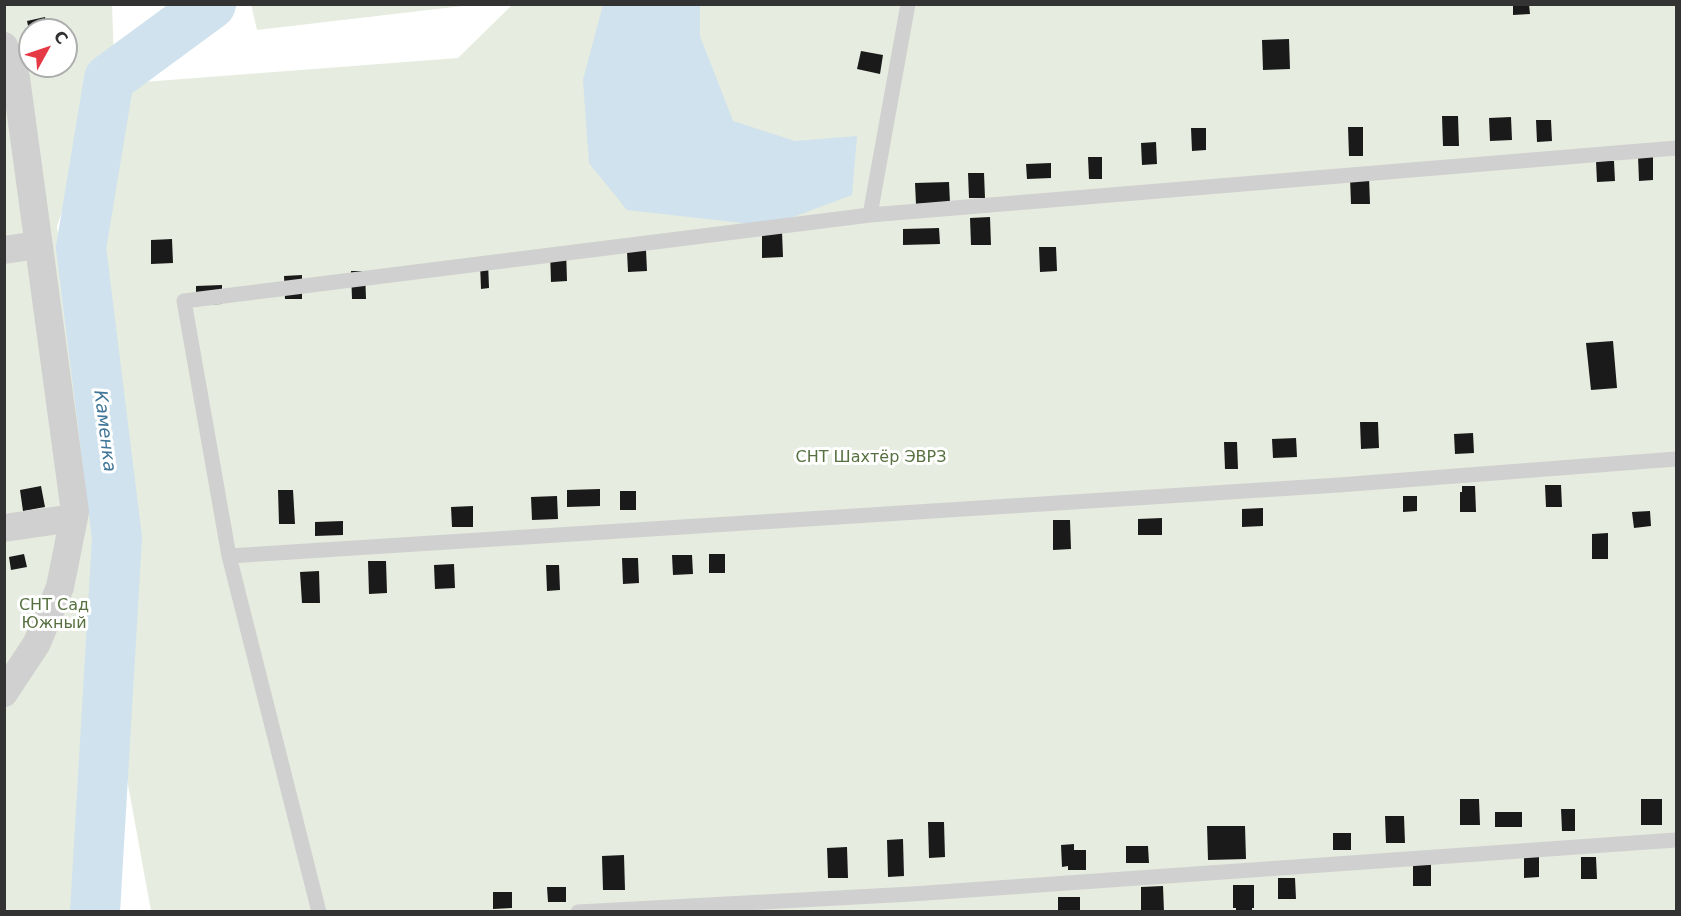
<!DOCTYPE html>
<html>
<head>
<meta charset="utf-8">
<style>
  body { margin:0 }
  #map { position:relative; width:1681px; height:916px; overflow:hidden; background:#fff; font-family:"DejaVu Sans",sans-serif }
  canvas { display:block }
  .frame { position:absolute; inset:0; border:6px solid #333; pointer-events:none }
  .north { position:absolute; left:18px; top:18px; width:60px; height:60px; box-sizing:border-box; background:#fff; border:2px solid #adadad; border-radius:50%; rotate:50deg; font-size:16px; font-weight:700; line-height:24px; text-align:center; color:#333 }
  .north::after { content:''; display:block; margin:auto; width:21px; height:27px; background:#e63946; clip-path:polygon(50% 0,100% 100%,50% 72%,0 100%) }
</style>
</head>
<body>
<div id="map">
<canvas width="1681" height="916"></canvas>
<div class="frame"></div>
<div class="north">С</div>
</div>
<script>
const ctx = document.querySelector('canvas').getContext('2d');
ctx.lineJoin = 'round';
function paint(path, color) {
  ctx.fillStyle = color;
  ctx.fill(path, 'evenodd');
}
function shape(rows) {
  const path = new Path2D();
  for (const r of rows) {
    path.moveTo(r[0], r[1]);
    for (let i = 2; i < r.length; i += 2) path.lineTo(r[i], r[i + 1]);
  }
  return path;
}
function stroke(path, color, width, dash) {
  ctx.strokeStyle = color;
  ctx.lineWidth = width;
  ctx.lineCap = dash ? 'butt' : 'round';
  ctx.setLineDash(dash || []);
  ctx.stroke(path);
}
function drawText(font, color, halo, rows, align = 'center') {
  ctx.font = font + ' "DejaVu Sans",sans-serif';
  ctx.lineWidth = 6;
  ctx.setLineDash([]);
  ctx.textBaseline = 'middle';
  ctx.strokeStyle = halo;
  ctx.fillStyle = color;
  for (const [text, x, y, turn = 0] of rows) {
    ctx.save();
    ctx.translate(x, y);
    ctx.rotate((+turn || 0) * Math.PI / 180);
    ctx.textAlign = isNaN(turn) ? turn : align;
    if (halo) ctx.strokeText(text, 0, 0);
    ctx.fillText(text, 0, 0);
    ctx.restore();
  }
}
paint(shape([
  [251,4,471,4,471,5,257,30],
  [5,5,112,5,114,62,57,226,104,615,71,911,5,912],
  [30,30,66,30,66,66,30,66],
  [512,5,1676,5,1676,911,151,911,125,768,65,228,117,84,458,58]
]), '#e6ecdf');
paint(shape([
  [603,5,700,5,700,36,733,121,795,141,857,136,852,195,769,226,627,210,589,163,583,80]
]), '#cfe2ee');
stroke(shape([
  [95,912,117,538,81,248,109,79,211,4]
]), '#cfe2ee', 50);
paint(shape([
  [1513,4,1529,4,1530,14,1513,15],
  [45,17,48,30,29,30,27,21],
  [1289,39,1290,69,1263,70,1262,40],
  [861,51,883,55,880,74,857,69],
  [1442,116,1458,116,1459,146,1443,146],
  [1511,117,1512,140,1490,141,1489,118],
  [1536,120,1551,120,1552,141,1537,142],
  [1348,127,1363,127,1363,156,1349,156],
  [1191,128,1206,128,1206,150,1192,151],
  [1156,142,1157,164,1142,165,1141,143],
  [1638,156,1653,156,1653,180,1639,181],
  [1088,157,1102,157,1102,179,1089,179],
  [1596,161,1614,161,1615,181,1597,182],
  [1051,163,1051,178,1027,179,1026,164],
  [968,173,984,173,985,198,969,198],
  [1350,177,1369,177,1370,204,1351,204],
  [949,182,950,203,916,204,915,183],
  [990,217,991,245,971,245,970,218],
  [939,228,940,244,903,245,903,229],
  [782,232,783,257,762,258,762,233],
  [172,239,173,263,151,264,151,240],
  [1039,247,1056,247,1057,271,1040,272],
  [566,249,567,281,551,282,550,250],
  [646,250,647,271,628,272,627,251],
  [488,262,489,288,481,289,480,263],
  [351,271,365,271,366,299,352,299],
  [302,275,302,299,285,299,284,276],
  [222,285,222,304,196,305,196,286],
  [1613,341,1617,388,1591,390,1586,343],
  [1360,422,1378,422,1379,448,1361,449],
  [1473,433,1474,453,1455,454,1454,434],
  [1296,438,1297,457,1273,458,1272,439],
  [1224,442,1237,442,1238,469,1225,469],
  [1545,485,1561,485,1562,507,1546,507],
  [41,486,45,507,23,511,20,490],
  [1462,486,1475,486,1476,512,1460,512,1460,492,1462,492],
  [600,489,600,506,567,507,567,490],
  [278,490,293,490,295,524,279,524],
  [620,491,636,491,636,510,620,510],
  [557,496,558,519,532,520,531,497],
  [1403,496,1417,496,1417,511,1403,512],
  [473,506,473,527,452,527,451,507],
  [1263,508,1263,526,1242,527,1242,509],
  [1650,511,1651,526,1634,528,1632,512],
  [1162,518,1162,535,1138,535,1138,519],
  [1053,520,1070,520,1071,549,1053,550],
  [343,521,343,535,315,536,315,522],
  [1608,533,1608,559,1592,559,1592,534],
  [24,554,27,567,11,570,9,557],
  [709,554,725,554,725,573,709,573],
  [672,555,692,555,693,574,673,575],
  [622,558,638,558,639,583,623,584],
  [368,561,386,561,387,593,369,594],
  [454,564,455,588,435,589,434,565],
  [546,565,559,565,560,590,547,591],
  [319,571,320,603,302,603,300,572],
  [1460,799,1479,799,1480,825,1460,825],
  [1641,799,1662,799,1662,825,1641,825],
  [1561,809,1575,809,1575,831,1562,831],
  [1495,812,1522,812,1522,827,1495,827],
  [1385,816,1404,816,1405,843,1386,843],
  [928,822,944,822,945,857,929,858],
  [1207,826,1245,826,1246,859,1208,860],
  [1333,833,1351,833,1351,850,1333,850],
  [903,839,904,876,888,877,887,840],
  [1074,844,1074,850,1086,850,1086,870,1068,870,1068,866,1062,867,1061,845],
  [1126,846,1148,846,1149,863,1126,863],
  [847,847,848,878,828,878,827,848],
  [624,855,625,890,603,890,602,856],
  [1524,856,1539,856,1539,877,1524,878],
  [1581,857,1596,857,1597,879,1581,879],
  [1413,862,1431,862,1431,886,1413,886],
  [1278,878,1295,878,1296,899,1278,899],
  [1233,885,1254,885,1254,908,1252,908,1252,911,1236,911,1236,908,1233,908],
  [1163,886,1164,912,1141,912,1141,887],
  [547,887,566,887,566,902,548,902],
  [493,892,512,892,512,908,493,909],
  [1058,897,1080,897,1080,912,1058,912]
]), '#1a1a1a');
stroke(shape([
  [870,215,908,4],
  [229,556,1339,485,1676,459],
  [319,912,229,556,184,301,870,215,1676,148],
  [578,912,912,894,1676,840]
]), '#d0d0d0', 15);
stroke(shape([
  [4,46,16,78,75,512,60,587,37,643,4,693],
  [4,250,37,245],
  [4,528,73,518]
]), '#d0d0d0', 28);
drawText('16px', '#56703f', '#fff', [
  ["СНТ Шахтёр ЭВРЗ",871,458],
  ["СНТ Сад",54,606],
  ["Южный",54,624]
]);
drawText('italic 18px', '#3f7597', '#fff', [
  ["Каменка",104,431,83]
]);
</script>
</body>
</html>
